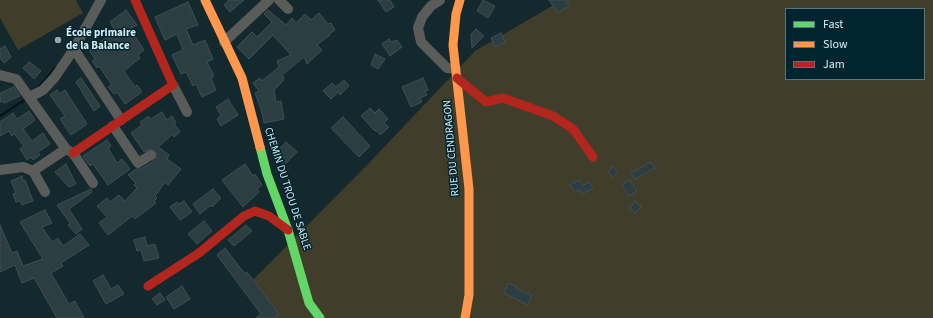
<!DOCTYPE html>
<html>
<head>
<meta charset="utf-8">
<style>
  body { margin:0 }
  #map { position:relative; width:933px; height:318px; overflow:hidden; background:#14292e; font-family:"Source Sans 3",sans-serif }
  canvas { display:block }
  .legend { position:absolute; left:785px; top:8px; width:140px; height:72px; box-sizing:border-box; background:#00252f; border:1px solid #57757d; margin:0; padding:5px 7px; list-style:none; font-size:12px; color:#d9ecf3 }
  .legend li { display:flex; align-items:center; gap:8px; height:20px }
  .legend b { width:20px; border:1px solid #57757d }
</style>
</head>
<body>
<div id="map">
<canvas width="933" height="318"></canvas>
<ul class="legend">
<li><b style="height:5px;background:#63d668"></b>Fast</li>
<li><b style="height:5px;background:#ff974d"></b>Slow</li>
<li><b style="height:5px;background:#b3261e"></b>Jam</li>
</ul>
</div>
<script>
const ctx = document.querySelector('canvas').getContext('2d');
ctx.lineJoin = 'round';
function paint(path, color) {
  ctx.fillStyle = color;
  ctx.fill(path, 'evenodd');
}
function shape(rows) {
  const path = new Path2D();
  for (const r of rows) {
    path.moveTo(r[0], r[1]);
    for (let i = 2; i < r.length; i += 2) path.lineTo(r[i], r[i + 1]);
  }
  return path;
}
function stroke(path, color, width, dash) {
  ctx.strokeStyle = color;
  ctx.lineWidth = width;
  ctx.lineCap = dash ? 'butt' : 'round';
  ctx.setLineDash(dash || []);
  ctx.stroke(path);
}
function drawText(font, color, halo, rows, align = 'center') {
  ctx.font = font + ' "Source Sans 3",sans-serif';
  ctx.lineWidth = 3;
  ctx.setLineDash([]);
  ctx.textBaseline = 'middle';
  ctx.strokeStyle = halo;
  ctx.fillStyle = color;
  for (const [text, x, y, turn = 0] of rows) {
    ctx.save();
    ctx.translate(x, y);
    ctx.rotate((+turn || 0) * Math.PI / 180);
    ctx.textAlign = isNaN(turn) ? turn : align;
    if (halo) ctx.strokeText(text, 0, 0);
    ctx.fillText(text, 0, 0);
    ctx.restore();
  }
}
paint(shape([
  [0,0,76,0,83,13,18,50,0,18],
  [562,0,933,0,933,318,263,318,245,288,371,161,475,51],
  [786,9,924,9,924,79,786,79]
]), '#413d2b');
stroke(shape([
  [37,89,56,67],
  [0,116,26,99]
]), '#03141a', 2.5);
const building = shape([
  [229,0,244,0,230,12,224,5,229,0],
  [378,0,390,0,394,7,386,12,378,0],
  [483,0,495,6,488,18,477,11,483,0],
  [549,0,565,0,569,6,558,13,549,0],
  [188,2,198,25,186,29,193,45,205,40,213,59,207,62,214,76,211,78,216,90,202,97,196,84,193,86,186,72,181,74,172,55,183,50,177,34,165,40,155,17,188,2],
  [126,10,137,25,130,29,144,50,138,55,140,58,124,71,135,87,137,85,142,92,125,104,117,92,114,94,108,87,112,85,99,66,97,68,92,61,95,59,89,50,116,31,110,22,126,10],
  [268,10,286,25,292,18,296,23,305,14,311,20,319,13,328,24,331,23,335,30,329,34,330,35,317,45,322,50,307,64,304,57,282,75,284,78,282,82,274,90,276,102,281,101,284,119,264,123,261,109,255,93,259,91,253,83,260,78,262,81,279,67,277,61,291,55,273,35,249,59,237,47,252,32,257,37,272,22,264,14,268,10],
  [476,29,484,36,472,48,471,34,476,29],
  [501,33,505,42,495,47,491,38,501,33],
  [389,39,391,42,397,40,402,47,390,56,382,44,389,39],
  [5,46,11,57,4,63,0,58,0,49,5,46],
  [375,54,385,59,378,69,371,65,375,54],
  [29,62,41,71,34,79,23,68,29,62],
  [81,78,100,106,94,111,76,82,81,78],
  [423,78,428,90,425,91,427,95,420,98,422,102,411,107,402,87,423,78],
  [344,80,349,86,340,95,338,92,331,99,323,91,332,83,336,87,344,80],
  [14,87,20,96,4,103,3,101,0,102,0,93,14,87],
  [57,90,59,94,65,90,87,124,71,135,60,119,65,116,50,95,57,90],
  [228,99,238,115,221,126,217,119,221,115,216,107,228,99],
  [370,108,375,113,379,109,388,119,384,123,389,127,380,135,376,130,375,131,361,116,370,108],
  [29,111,35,120,23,129,32,141,43,133,50,144,38,152,40,155,33,160,31,157,27,160,20,149,24,146,14,134,12,136,9,131,0,136,0,122,13,113,17,119,29,111],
  [162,112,167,120,172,116,176,123,174,124,180,132,174,137,173,134,158,147,169,155,167,159,181,169,168,185,165,182,155,196,157,198,154,201,156,203,135,219,132,216,108,235,99,223,107,217,97,206,107,198,110,202,119,195,125,201,137,188,134,185,136,183,128,175,136,169,141,169,154,161,157,154,154,150,151,149,144,152,131,133,142,125,140,122,145,119,148,116,151,119,162,112],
  [343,117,370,146,359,157,331,128,343,117],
  [107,140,111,146,108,148,117,163,122,159,130,169,108,185,93,164,90,166,83,156,107,140],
  [286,142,297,152,284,165,277,159,280,156,276,152,286,142],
  [651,162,655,168,635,179,631,173,651,162],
  [66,164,76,184,69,187,55,172,66,164],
  [245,164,253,176,255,174,262,185,257,189,259,192,243,207,222,180,245,164],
  [613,167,618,173,612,177,608,171,613,167],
  [22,176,23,181,25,180,33,201,22,205,20,201,16,202,13,194,16,193,11,181,22,176],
  [579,180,582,186,589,182,593,188,582,194,580,190,575,192,570,185,579,180],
  [630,180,637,191,629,196,622,185,630,180],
  [91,189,92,192,69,209,82,229,76,234,68,225,70,223,57,205,91,189],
  [213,189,221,198,212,207,211,205,200,214,193,204,213,189],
  [184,201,192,212,180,220,170,207,177,202,179,204,184,201],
  [635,201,641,207,634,214,630,208,635,201],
  [45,210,52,223,42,227,52,242,58,238,63,246,80,234,89,245,61,263,63,266,51,273,69,304,75,301,84,318,57,318,34,278,22,283,15,265,0,272,0,225,12,253,17,251,23,266,43,259,20,222,45,210],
  [204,221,212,231,197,244,188,234,204,221],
  [246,225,252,231,234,246,228,240,246,225],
  [145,237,147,246,155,244,159,258,144,261,141,250,137,251,134,240,145,237],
  [225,248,245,274,247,272,279,314,274,318,256,318,261,314,217,255,225,248],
  [103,275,111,289,118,285,124,294,106,304,93,281,103,275],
  [508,283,517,287,516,289,532,295,528,305,504,293,508,283],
  [182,286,190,299,174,309,166,297,182,286],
  [160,293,165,300,157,305,152,299,160,293]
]);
paint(building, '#2d3e43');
stroke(building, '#3f4f54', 1);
stroke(shape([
  [279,0,288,9],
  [440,0,431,6,422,17,418,28,421,42,447,68,456,69],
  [224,42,269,0],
  [74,49,121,120],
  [0,75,16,79,66,149,73,153,93,183],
  [173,85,187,112],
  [30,97,43,90,55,77,74,49,101,0],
  [113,126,138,163,151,155],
  [0,170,23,167,33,171,45,192],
  [33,171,66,149]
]), '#595c59', 10);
stroke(shape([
  [260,147,267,174,288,230,309,303,320,318]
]), '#63d668', 9);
stroke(shape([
  [205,0,242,78,260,147],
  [460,0,456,14,453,45,469,189,469,295,465,318]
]), '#ff974d', 9);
stroke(shape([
  [457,78,486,102,503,98,553,116,573,129,593,157],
  [73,153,173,85,135,0],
  [148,286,199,253,244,216,255,211,269,216,288,230]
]), '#b3261e', 9);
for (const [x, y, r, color] of [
  [58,40,4,"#94a8ae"]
]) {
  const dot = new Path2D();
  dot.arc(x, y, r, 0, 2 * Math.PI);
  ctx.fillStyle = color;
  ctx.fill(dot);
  stroke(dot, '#00252f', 1.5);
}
drawText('bold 11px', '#d9ecf3', '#00252f', [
  ["École primaire",66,34],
  ["de la Balance",66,47]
], 'left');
drawText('11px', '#d9ecf3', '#00252f', [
  ["RUE DU CENDRAGON",452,148,-95],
  ["CHEMIN DU TROU DE SABLE",287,189,72]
]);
</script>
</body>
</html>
